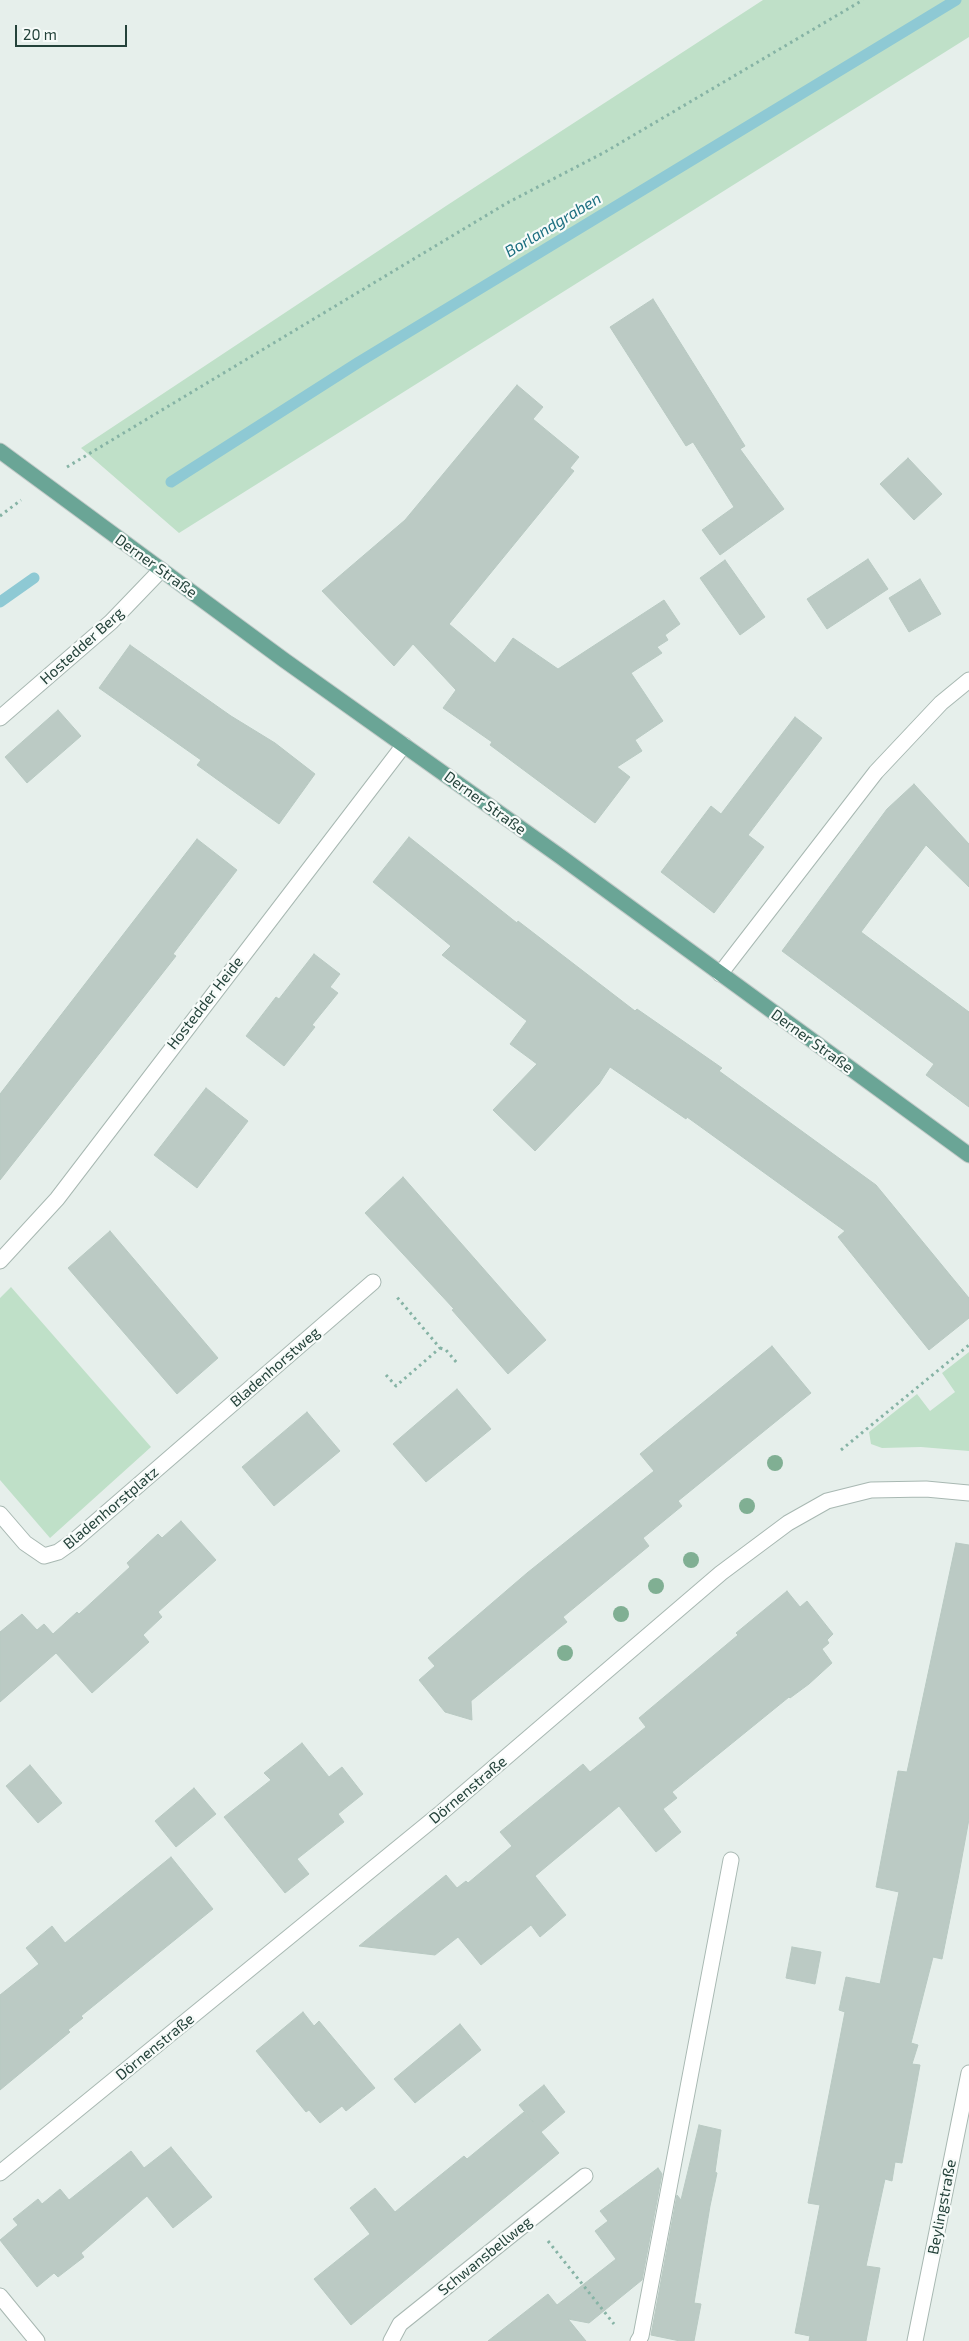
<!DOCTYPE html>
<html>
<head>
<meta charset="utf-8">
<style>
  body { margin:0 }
  #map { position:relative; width:969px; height:2341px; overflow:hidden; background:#e6efeb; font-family:"Exo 2",sans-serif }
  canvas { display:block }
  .scale { position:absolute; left:15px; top:25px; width:112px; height:22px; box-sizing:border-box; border:2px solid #24423a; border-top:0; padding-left:6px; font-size:15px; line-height:18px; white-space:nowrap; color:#24423a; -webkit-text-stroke:4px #f7fbf9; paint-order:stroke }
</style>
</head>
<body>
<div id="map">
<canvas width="969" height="2341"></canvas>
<div class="scale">20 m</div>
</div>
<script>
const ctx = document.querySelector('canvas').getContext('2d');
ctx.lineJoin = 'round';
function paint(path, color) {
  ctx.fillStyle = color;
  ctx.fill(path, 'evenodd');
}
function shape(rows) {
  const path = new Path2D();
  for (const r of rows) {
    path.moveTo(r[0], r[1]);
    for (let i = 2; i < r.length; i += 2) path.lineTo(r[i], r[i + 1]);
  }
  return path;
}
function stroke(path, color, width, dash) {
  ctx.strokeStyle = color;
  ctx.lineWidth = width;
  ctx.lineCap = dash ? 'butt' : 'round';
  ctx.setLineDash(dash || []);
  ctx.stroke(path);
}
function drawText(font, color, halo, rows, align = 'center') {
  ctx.font = font + ' "Exo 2",sans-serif';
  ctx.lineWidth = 4.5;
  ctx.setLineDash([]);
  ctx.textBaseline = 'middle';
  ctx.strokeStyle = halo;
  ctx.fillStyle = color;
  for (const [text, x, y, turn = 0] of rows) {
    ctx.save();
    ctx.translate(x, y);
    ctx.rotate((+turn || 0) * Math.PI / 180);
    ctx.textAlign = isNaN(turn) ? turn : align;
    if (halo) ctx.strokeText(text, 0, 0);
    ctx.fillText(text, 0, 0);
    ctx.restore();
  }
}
paint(shape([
  [763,0,969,0,969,37,179,533,81,448,449,204],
  [11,1287,151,1447,50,1538,0,1480,0,1298],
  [969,1352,969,1451,921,1447,882,1448,871,1444,869,1432,917,1394,930,1411,955,1392,942,1373]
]), '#bfe0c8');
stroke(shape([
  [171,482,359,362,956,0],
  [0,602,34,578]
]), '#8ec9d4', 11);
const building = shape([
  [653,299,745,446,740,449,784,509,720,555,702,530,734,507,693,442,686,446,610,327,653,299],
  [517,385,543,407,533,419,579,457,570,468,574,471,449,624,495,663,513,638,558,669,664,600,680,624,665,635,668,640,657,647,662,653,631,673,663,721,635,740,642,751,617,767,630,777,595,823,490,745,492,742,443,708,456,690,413,644,394,666,322,591,405,520,517,385],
  [908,458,942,494,914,520,880,484,908,458],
  [868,559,888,589,827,629,807,599,868,559],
  [725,560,765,617,740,635,700,578,725,560],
  [920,579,941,614,909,632,889,598,920,579],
  [130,645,231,716,275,743,315,774,279,824,197,765,201,760,99,688,130,645],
  [58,710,81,736,27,783,5,757,58,710],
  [795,717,822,738,748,835,764,847,714,913,661,872,711,806,721,814,795,717],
  [914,784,969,844,969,887,926,845,861,932,969,1012,969,1107,926,1075,934,1064,782,951,887,809,914,784],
  [409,837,517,923,518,921,635,1011,637,1009,722,1068,719,1071,876,1185,969,1298,969,1318,929,1350,838,1237,845,1231,687,1117,686,1119,610,1067,599,1084,535,1151,493,1110,537,1064,510,1044,527,1021,442,955,451,946,373,882,409,837],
  [197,839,237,870,173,954,176,956,0,1180,0,1094,197,839],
  [314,954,340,974,330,987,338,993,312,1025,315,1027,284,1066,246,1036,276,997,279,999,314,954],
  [206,1088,248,1121,197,1188,154,1155,206,1088],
  [403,1177,546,1340,508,1374,452,1310,454,1309,365,1213,403,1177],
  [110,1231,218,1358,177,1394,68,1268,110,1231],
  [772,1346,811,1393,678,1501,682,1506,643,1538,649,1546,563,1617,567,1622,471,1701,472,1720,445,1712,419,1680,435,1666,428,1658,527,1573,654,1471,640,1454,772,1346],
  [457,1389,491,1429,426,1482,393,1444,457,1389],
  [307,1412,340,1451,274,1506,242,1467,307,1412],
  [181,1521,216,1560,158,1612,162,1617,143,1635,149,1642,92,1693,56,1653,0,1702,0,1632,22,1614,37,1630,44,1624,53,1634,77,1612,79,1614,130,1567,127,1563,158,1534,162,1538,181,1521],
  [956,1543,969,1545,969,1819,958,1879,942,1959,933,1957,911,2043,918,2045,912,2064,920,2065,902,2163,895,2162,892,2181,885,2179,866,2266,880,2268,866,2341,809,2341,810,2336,795,2333,820,2205,808,2203,845,2012,839,2010,846,1977,880,1984,899,1892,876,1887,898,1771,907,1772,956,1543],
  [787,1591,800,1607,807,1601,833,1634,827,1640,829,1643,822,1649,832,1663,809,1684,790,1698,789,1697,672,1792,677,1798,663,1809,681,1832,656,1852,619,1806,535,1876,566,1915,540,1937,531,1925,481,1965,458,1937,435,1955,359,1946,446,1875,457,1888,466,1881,468,1883,512,1846,500,1832,583,1764,590,1772,646,1727,639,1718,738,1635,736,1633,787,1591],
  [302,1743,329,1777,342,1767,363,1794,338,1814,344,1822,297,1859,309,1874,285,1893,224,1817,271,1780,264,1773,302,1743],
  [30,1765,62,1803,38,1823,6,1786,30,1765],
  [194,1788,216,1814,176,1847,155,1821,194,1788],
  [171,1857,213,1909,81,2016,83,2018,68,2030,70,2032,0,2090,0,1995,39,1964,26,1948,52,1926,65,1943,171,1857],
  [792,1947,821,1952,815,1984,786,1978,792,1947],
  [303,2012,314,2026,319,2021,375,2088,346,2111,342,2106,320,2123,309,2110,306,2112,256,2051,303,2012],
  [460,2024,481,2050,415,2103,394,2079,460,2024],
  [544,2085,565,2112,541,2132,559,2153,351,2325,314,2279,370,2234,350,2208,375,2188,395,2212,464,2156,467,2159,524,2112,533,2122,519,2105,544,2085],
  [699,2125,721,2130,715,2172,717,2173,710,2206,694,2303,701,2304,694,2341,680,2341,651,2335,677,2195,681,2200,699,2125],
  [171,2147,212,2197,173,2228,147,2196,81,2253,84,2257,58,2277,54,2273,37,2287,0,2240,18,2225,13,2219,38,2199,42,2204,60,2189,69,2200,131,2151,144,2168,171,2147],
  [658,2168,662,2174,642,2280,589,2323,568,2319,586,2341,488,2341,548,2294,557,2305,616,2259,595,2231,608,2221,600,2211,658,2168]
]);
paint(building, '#bbcac4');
stroke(building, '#b8c9c2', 1);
const minor = shape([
  [0,718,111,622,161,570],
  [720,974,876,772,941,703,969,680],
  [0,1261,57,1199,404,745],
  [0,1514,25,1543,44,1556,58,1552,75,1540,373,1282],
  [0,2173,442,1812,721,1573,788,1523,827,1501,871,1490,926,1489,969,1493],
  [0,2296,37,2341],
  [391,2341,400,2324,585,2176],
  [638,2341,641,2336,731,1860],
  [915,2341,969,2073]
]);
const major = shape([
  [0,451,284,660,561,857,969,1155]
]);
stroke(minor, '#a8b8b2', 17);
stroke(major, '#c2cac8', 17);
stroke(shape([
  [67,467,507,203,605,152,863,0],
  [0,516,21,500],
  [440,1348,446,1350,457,1363],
  [386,1375,396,1386,440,1348,396,1296],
  [841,1450,969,1345],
  [548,2241,614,2324]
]), '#86b3a5', 3, [2.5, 4]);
stroke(minor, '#fff', 15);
stroke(major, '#6aa596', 15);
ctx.fillStyle = '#80af93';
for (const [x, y] of [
  [775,1463],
  [747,1506],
  [691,1560],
  [656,1586],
  [621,1614],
  [565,1653]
]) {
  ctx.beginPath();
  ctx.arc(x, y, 8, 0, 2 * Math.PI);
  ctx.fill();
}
drawText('15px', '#24423a', '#f7fbf9', [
  ["Derner Straße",156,566,36],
  ["Hostedder Berg",82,646,-42],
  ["Derner Straße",485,803,36],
  ["Hostedder Heide",205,1003,-52],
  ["Derner Straße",812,1041,36],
  ["Bladenhorstweg",275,1367,-41],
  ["Bladenhorstplatz",111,1508,-40],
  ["Dörnenstraße",468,1790,-40],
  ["Dörnenstraße",155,2047,-39],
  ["Beylingstraße",942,2207,-79],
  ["Schwansbellweg",485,2256,-39]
]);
drawText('italic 16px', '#1c6f80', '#f7fbf9', [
  ["Borlandgraben",553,225,-31]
]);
</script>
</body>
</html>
